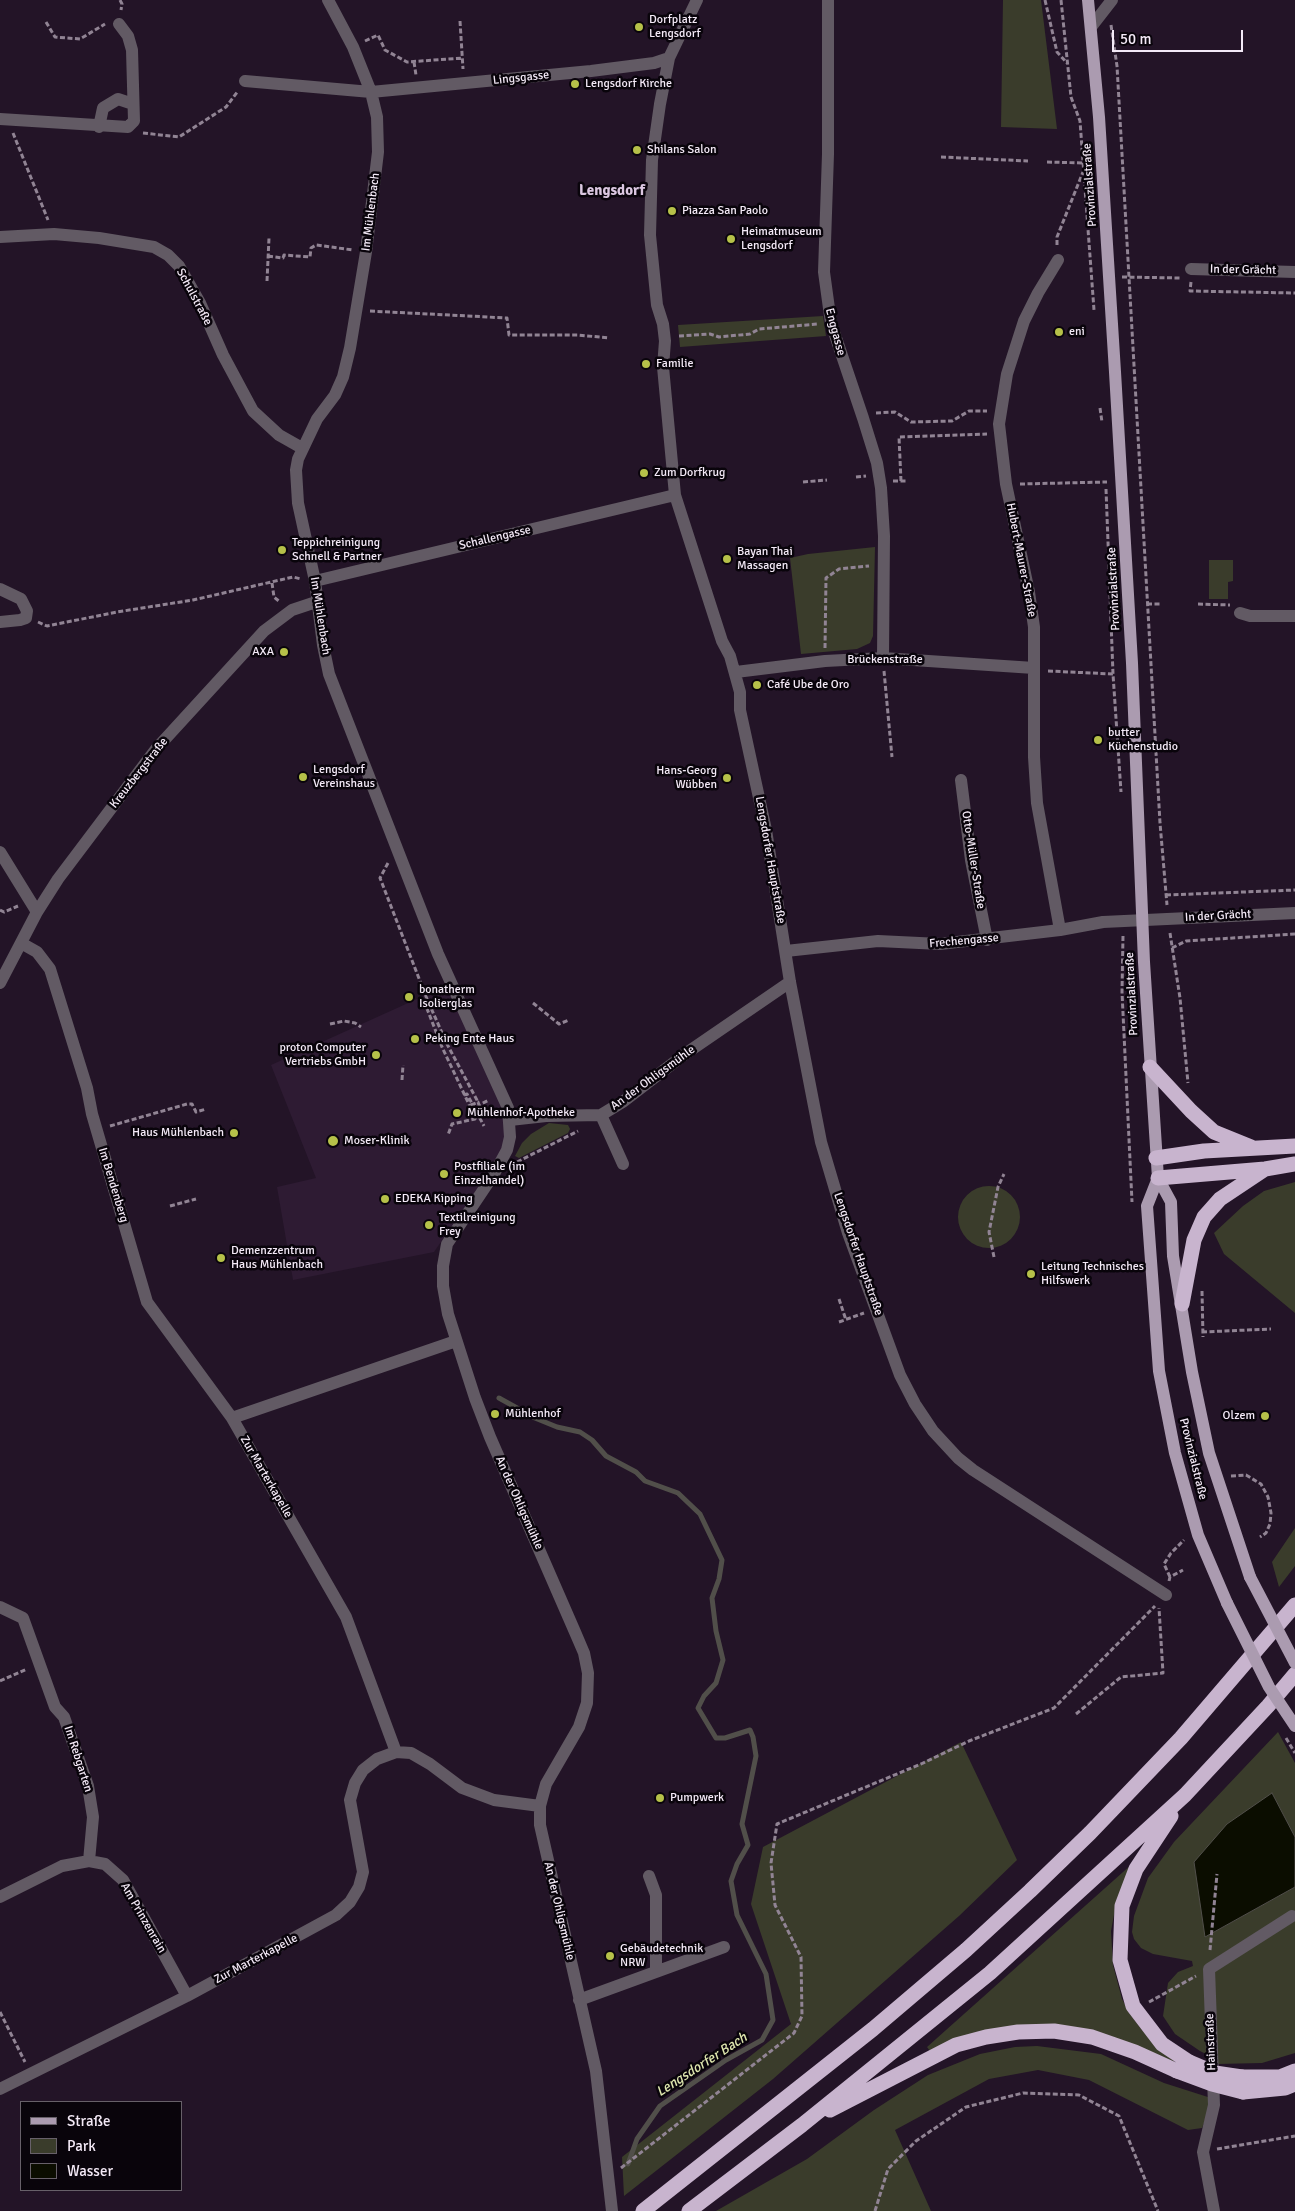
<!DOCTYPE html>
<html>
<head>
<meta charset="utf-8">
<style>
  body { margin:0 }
  #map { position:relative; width:1295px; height:2211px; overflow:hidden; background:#231427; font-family:Signika,sans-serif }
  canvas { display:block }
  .legend { position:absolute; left:20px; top:2101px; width:162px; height:90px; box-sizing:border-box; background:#09040b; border:1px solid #676069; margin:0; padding:6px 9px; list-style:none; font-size:15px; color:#f4eaf7 }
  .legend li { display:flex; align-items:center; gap:10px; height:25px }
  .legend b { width:25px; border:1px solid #676069 }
  .scale { position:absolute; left:1112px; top:30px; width:131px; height:22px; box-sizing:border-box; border:2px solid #f4eaf7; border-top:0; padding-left:6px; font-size:15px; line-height:18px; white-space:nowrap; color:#f4eaf7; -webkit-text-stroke:4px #09040b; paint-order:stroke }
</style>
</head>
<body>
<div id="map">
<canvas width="1295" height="2211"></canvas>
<ul class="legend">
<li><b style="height:6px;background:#ab9bb0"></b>Straße</li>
<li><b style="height:14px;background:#3a3c2b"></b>Park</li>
<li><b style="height:14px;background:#0b0d00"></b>Wasser</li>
</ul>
<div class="scale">50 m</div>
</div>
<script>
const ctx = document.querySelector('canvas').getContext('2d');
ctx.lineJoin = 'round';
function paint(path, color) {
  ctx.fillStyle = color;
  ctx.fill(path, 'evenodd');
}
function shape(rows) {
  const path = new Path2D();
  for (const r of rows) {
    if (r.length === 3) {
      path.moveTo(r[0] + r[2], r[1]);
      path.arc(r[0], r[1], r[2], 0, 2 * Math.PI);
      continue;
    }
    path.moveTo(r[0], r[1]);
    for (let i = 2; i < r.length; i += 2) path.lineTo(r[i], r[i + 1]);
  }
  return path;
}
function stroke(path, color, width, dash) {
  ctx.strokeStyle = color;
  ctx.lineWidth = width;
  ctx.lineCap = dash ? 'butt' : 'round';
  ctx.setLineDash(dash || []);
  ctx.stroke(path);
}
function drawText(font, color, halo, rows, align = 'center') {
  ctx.font = font + ' Signika,sans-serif';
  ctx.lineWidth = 5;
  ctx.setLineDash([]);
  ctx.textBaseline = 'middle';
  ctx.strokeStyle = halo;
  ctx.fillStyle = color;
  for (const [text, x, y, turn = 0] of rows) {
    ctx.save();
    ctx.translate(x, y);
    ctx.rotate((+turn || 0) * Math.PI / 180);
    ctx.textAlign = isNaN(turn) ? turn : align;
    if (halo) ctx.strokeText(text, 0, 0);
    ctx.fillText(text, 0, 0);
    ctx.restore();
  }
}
paint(shape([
  [448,985,505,1112,506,1139,497,1160,434,1252,293,1280,277,1187,316,1178,271,1065]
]), '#2e1b33');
paint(shape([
  [1003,0,1041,0,1057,129,1001,127],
  [823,316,826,336,680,347,678,325],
  [875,547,873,636,870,643,857,649,801,654,790,558,808,554],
  [1209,560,1233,560,1233,581,1228,582,1228,599,1209,599],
  [549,1123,568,1125,570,1129,568,1133,519,1158,515,1156,522,1143,531,1134],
  [1295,1182,1295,1313,1224,1254,1214,1233,1243,1206,1264,1191],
  [989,1217,31],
  [1295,1528,1295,1566,1279,1587,1272,1562],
  [1278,1732,1295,1763,1295,1837,1272,1793,1205,1937,1295,1887,1295,1916,1211,1971,1214,2058,1200,2051,1175,2034,1163,2016,1168,1983,1178,1972,1193,1966,1192,1961,1153,1954,1141,1948,1134,1939,1132,1932,1134,1916,1148,1878,1174,1842],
  [961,1742,1017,1860,959,1916,773,2079,624,2196,622,2157,791,2024,751,1904,763,1847],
  [1132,1864,1120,1892,1114,1915,1111,1931,1113,1965,1122,1999,1130,2014,1142,2030,1175,2062,1083,2030,930,2051,927,2047],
  [1295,1919,1295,2053,1262,2063,1217,2064,1214,1972],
  [1037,2046,1101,2054,1164,2083,1211,2098,1208,2113,1202,2128,1188,2130,1089,2080,1038,2070,989,2079,895,2130,931,2211,716,2211,807,2159,874,2110,928,2075,980,2054,1015,2047]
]), '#3a3c2b');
const water = shape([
  [1272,1793,1295,1837,1295,1887,1205,1937,1194,1862,1227,1824,1272,1793]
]);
paint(water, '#0b0d00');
stroke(water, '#514f4a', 1);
stroke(shape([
  [499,1398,535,1418,557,1427,580,1432,592,1440,606,1456,636,1472,645,1481,678,1493,700,1514,722,1560,719,1579,712,1598,716,1631,723,1660,716,1683,704,1696,698,1708,716,1738,725,1738,750,1730,753,1737,756,1756,742,1824,748,1845,737,1864,731,1881,737,1915,766,1974,773,2020,762,2040,726,2060,660,2106,637,2139,628,2164]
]), '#514f4a', 5);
stroke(shape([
  [120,0,122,4,121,10],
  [1045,0,1057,52,1067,63],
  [1061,0,1071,97,1080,121,1094,310],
  [460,21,463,69],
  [46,22,55,37,80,39,105,24],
  [1111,25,1117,66,1160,823,1167,905],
  [365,41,378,35,385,50,407,62,463,58],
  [414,62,416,75],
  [13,133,48,220],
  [143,133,179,137,226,107,238,91],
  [941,157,1028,161],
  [1047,162,1083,163],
  [1057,245,1057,237,1083,172],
  [268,256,283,258,284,255,310,257,311,248,316,245,353,250],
  [1122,277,1181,278],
  [267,281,269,238],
  [1191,282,1190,291,1295,293],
  [370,311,507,318,509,335,578,335,609,338],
  [679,336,710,334,719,337,750,334,759,329,818,324],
  [1100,408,1102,422],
  [876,413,895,412,911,422,952,421,969,411,987,411],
  [856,477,866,476],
  [893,481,908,481],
  [901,481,899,437,987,434],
  [803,482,827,480],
  [1020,484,1107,482],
  [1106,489,1113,674,1121,792],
  [272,583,274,597,280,602],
  [1147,604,1161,604],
  [1198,604,1230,605],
  [38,622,47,626,117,612,193,600,293,577,301,579],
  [825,648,826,578,839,569,869,566],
  [884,671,892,757],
  [1048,671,1113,674],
  [388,863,380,878,427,999,447,1044,478,1102],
  [1166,895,1295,890],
  [0,910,4,912,18,906],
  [1170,933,1180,998,1188,1083],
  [1123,936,1122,992,1132,1202],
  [1172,948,1186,941,1295,934],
  [424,1001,442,1047,475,1117,475,1119,452,1124,448,1135],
  [533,1003,559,1024,569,1020],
  [330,1024,344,1021,355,1023,361,1027],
  [402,1080,403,1065],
  [464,1095,467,1094,484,1126],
  [471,1105,478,1102,479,1105,489,1100],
  [478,1114,483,1113,479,1105],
  [110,1126,187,1104,192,1104,196,1112,206,1109],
  [517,1162,578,1131],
  [170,1206,196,1199],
  [994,1257,989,1232,998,1187,1004,1174],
  [1202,1291,1203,1337],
  [839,1299,846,1320],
  [839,1322,864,1313],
  [1202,1332,1271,1329],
  [1231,1476,1246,1475,1261,1484,1268,1497,1271,1513,1270,1524,1266,1533,1260,1537],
  [1170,1577,1164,1564,1171,1553,1184,1540],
  [1169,1581,1170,1577,1183,1570],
  [0,1681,27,1669],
  [1076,1714,1121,1677,1163,1673,1159,1608],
  [1210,1950,1217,1874],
  [1149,2002,1196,1976],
  [0,2012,25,2062],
  [1217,2149,1295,2136],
  [621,2168,794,2033,802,2016,801,1957,775,1905,771,1863,777,1824,921,1764,969,1741,1054,1708,1155,1606],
  [875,2211,888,2169,916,2141,966,2107,1023,2093,1079,2095,1119,2116,1158,2211]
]), '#918494', 3, [5, 2.5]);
stroke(shape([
  [328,0,353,47,371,92,377,117,378,152,366,252,350,348,343,377,335,395,317,419,298,459,296,470,298,503,315,581,323,645,329,674,438,954,508,1108,510,1137,507,1150,494,1174,447,1244,443,1266,443,1286,448,1314,475,1398,490,1437,575,1632,584,1653,588,1673,587,1703,579,1727,546,1784,540,1806,540,1825,596,2071,612,2211],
  [697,0,669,58,660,104,652,160,650,235,657,305,663,324,665,341,663,367,675,495,722,641,730,656,740,692,740,710,766,830,790,982,821,1142,848,1233,900,1375,915,1404,933,1431,958,1458,973,1470,1166,1595],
  [828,0,828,154,824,272,831,323,863,418,877,463,881,488,884,536,883,658],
  [1091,27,1112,0],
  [245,81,371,92,591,71,654,63,669,58],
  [0,119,128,127,134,121,132,50,128,36,119,24],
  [99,127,103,108,118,99,133,104],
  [0,237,54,234,99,238,154,247,168,255,179,266,200,303,223,355,253,411,279,435,302,448],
  [1058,260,1038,293,1024,321,1007,374,999,424,1006,484,1029,592,1034,627,1034,757,1037,803,1060,930],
  [1191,269,1295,272],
  [315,581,675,495],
  [0,589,21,599,27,611,26,618,20,620,0,622],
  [1240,613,1250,616,1295,616],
  [736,672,825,661,883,658,1034,668],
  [961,780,971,860,987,940],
  [0,852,37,912],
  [21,943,37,952,50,969,87,1088,92,1114,147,1302,232,1418],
  [786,951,878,941,940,944,1060,930,1103,922,1295,913],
  [0,983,37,912,58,879,156,749,264,631,292,610,319,601],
  [601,1115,623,1164],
  [510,1120,546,1116,601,1115,624,1101,685,1054,790,982],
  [0,1607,23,1618,55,1707,64,1717,88,1786,93,1817,89,1861],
  [396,1752,346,1617,232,1418,456,1341],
  [649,1876,656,1895,656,1972],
  [0,1897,62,1866,89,1861,105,1864,123,1880,187,1996],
  [579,2000,724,1947],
  [0,2089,187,1996,336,1915,350,1902,359,1887,363,1872,350,1800,355,1783,363,1770,377,1759,396,1752,411,1753,430,1764,462,1788,494,1800,540,1806],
  [1214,2211,1203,2152,1214,2105,1209,1969,1292,1916]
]), '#625a64', 12);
stroke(shape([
  [1088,0,1099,117,1115,372,1132,663,1144,962,1158,1178,1171,1202,1173,1256,1192,1372,1209,1453,1250,1577],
  [1158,1178,1147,1206,1159,1371,1175,1453,1198,1535,1227,1603]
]), '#ab9bb0', 12);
stroke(shape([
  [1150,1067,1191,1111,1214,1132,1251,1147],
  [1156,1158,1204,1151,1295,1146],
  [1158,1178,1265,1169,1295,1164],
  [1182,1304,1194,1240,1204,1217,1220,1199,1265,1169],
  [1171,1816,1136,1869,1122,1906,1120,1960,1133,2006,1162,2044,1189,2062],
  [1242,2077,1280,2077,1295,2071],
  [1243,2092,1285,2088,1295,2084],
  [830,2110,956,2045,986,2037,1018,2032,1054,2031,1092,2037,1135,2052,1177,2071],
  [643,2211,873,2029,966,1950,1030,1891,1090,1833,1181,1738,1295,1605],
  [689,2211,802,2125,990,1973,1185,1795,1268,1706,1295,1674]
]), '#c8b4ce', 15);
stroke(shape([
  [1286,1738,1295,1753]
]), '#918494', 3, [5, 2.5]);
stroke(shape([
  [1250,1577,1295,1663],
  [1227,1603,1269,1687,1295,1726]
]), '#ab9bb0', 12);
stroke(shape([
  [1189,2062,1215,2073,1242,2077],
  [1177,2071,1212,2084,1243,2092]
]), '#c8b4ce', 15);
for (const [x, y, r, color] of [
  [639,27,5,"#b6c149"],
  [575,84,5,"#b6c149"],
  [637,150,5,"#b6c149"],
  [672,211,5,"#b6c149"],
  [731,239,5,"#b6c149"],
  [1059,332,5,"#b6c149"],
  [646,364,5,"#b6c149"],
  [644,473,5,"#b6c149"],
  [282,550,5,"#b6c149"],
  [727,559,5,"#b6c149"],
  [284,652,5,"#b6c149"],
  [757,685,5,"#b6c149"],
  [1098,740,5,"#b6c149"],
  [303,777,5,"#b6c149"],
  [727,778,5,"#b6c149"],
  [409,997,5,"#b6c149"],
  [415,1039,5,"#b6c149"],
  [376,1055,5,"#b6c149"],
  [457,1113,5,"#b6c149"],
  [234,1133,5,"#b6c149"],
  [333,1141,6,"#b6c149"],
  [444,1174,5,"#b6c149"],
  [385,1199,5,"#b6c149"],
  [429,1225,5,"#b6c149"],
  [221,1258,5,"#b6c149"],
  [1031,1274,5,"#b6c149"],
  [495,1414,5,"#b6c149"],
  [1265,1416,5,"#b6c149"],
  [660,1798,5,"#b6c149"],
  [610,1956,5,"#b6c149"]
]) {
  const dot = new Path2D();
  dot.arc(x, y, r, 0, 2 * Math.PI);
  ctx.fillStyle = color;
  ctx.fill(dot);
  stroke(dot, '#09040b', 2);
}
drawText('12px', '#f4eaf7', '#09040b', [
  ["Dorfplatz",649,20],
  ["Lengsdorf",649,34],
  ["Lengsdorf Kirche",585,84],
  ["Shilans Salon",647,150],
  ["Piazza San Paolo",682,211],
  ["Heimatmuseum",741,232],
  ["Lengsdorf",741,246],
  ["eni",1069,332],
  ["Familie",656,364],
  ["Zum Dorfkrug",654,473],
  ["Teppichreinigung",292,543],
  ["Schnell & Partner",292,557],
  ["Bayan Thai",737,552],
  ["Massagen",737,566],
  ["AXA",274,652,"right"],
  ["Café Ube de Oro",767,685],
  ["butter",1108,733],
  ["Küchenstudio",1108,747],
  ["Lengsdorf",313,770],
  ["Vereinshaus",313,784],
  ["Hans-Georg",717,771,"right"],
  ["Wübben",717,785,"right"],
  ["bonatherm",419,990],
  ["Isolierglas",419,1004],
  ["Peking Ente Haus",425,1039],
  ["proton Computer",366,1048,"right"],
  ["Vertriebs GmbH",366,1062,"right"],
  ["Mühlenhof-Apotheke",467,1113],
  ["Haus Mühlenbach",224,1133,"right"],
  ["Moser-Klinik",344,1141],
  ["Postfiliale (im",454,1167],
  ["Einzelhandel)",454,1181],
  ["EDEKA Kipping",395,1199],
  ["Textilreinigung",439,1218],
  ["Frey",439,1232],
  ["Demenzzentrum",231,1251],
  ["Haus Mühlenbach",231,1265],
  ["Leitung Technisches",1041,1267],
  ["Hilfswerk",1041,1281],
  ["Mühlenhof",505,1414],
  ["Olzem",1255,1416,"right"],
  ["Pumpwerk",670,1798],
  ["Gebäudetechnik",620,1949],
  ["NRW",620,1963]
], 'left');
drawText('12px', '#f4eaf7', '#09040b', [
  ["Lingsgasse",521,78,-6],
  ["Provinzialstraße",1090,185,-94],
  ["Im Mühlenbach",371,212,-83],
  ["In der Grächt",1243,270,1],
  ["Schulstraße",194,297,62],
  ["Enggasse",835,332,75],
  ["Schallengasse",495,538,-13],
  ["Hubert-Maurer-Straße",1021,560,79],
  ["Provinzialstraße",1114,589,-93],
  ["Im Mühlenbach",320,616,81],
  ["Brückenstraße",885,660],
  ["Kreuzbergstraße",139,773,-52],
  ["Lengsdorfer Hauptstraße",770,860,80],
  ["Otto-Müller-Straße",973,860,81],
  ["In der Grächt",1218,916,-3],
  ["Frechengasse",964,941,-5],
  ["Provinzialstraße",1132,994,-93],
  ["An der Ohligsmühle",653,1078,-36],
  ["Im Bendenberg",113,1185,73],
  ["Lengsdorfer Hauptstraße",858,1254,71],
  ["Provinzialstraße",1193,1459,76],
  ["Zur Marterkapelle",266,1477,60],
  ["An der Ohligsmühle",519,1503,66],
  ["Im Rebgarten",78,1759,72],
  ["An der Ohligsmühle",559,1911,77],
  ["Am Prinzenrain",143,1918,60],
  ["Zur Marterkapelle",256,1959,-28],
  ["Hainstraße",1211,2042,-92]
]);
drawText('italic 14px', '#dfe7af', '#09040b', [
  ["Lengsdorfer Bach",702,2065,-33]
]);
drawText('bold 15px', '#dbc7e1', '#09040b', [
  ["Lengsdorf",612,191]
]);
</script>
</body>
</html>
